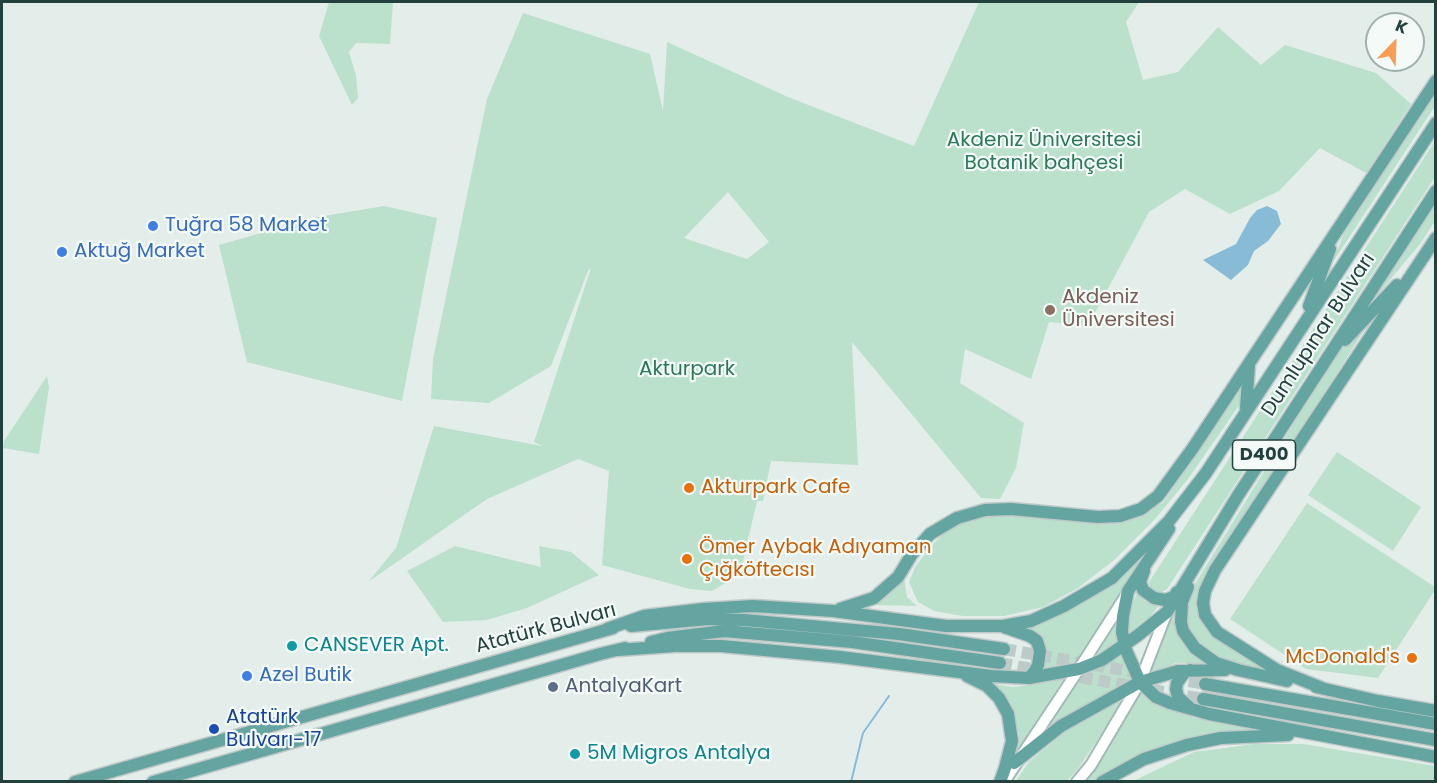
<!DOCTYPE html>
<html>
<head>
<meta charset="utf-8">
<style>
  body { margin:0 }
  #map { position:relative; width:1437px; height:783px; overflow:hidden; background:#e3eeeb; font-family:Poppins,sans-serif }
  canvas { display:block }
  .frame { position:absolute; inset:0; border:3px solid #22403e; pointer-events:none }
  .north { position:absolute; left:1365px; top:12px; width:60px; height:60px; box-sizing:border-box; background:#f4faf8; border:2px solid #a0b0ae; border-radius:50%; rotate:23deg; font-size:16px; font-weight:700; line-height:24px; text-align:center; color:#22403e }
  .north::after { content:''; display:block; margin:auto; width:21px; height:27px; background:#f99c56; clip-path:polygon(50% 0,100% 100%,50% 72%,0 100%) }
</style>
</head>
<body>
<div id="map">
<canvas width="1437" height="783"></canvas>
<div class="frame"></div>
<div class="north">K</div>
</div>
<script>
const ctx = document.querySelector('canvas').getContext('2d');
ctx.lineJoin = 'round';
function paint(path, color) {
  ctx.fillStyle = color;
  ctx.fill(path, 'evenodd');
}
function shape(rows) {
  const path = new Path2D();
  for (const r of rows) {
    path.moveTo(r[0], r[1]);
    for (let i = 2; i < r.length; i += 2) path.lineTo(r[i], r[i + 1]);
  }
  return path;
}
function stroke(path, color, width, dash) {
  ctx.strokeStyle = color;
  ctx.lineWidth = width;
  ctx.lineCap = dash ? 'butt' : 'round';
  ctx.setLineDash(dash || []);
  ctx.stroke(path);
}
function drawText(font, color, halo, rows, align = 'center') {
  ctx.font = font + ' Poppins,sans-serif';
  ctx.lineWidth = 4.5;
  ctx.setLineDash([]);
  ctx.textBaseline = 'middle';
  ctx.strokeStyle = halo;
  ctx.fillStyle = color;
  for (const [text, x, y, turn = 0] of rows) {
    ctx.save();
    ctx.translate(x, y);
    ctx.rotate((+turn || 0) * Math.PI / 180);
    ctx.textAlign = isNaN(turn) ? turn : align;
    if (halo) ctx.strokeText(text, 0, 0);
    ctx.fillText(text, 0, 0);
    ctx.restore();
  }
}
paint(shape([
  [329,2,393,2,390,44,356,43,349,52,356,75,358,98,352,105,319,36],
  [979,2,1139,2,1126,22,1143,80,1178,72,1218,27,1261,65,1285,45,1376,73,1411,104,1366,173,1320,148,1279,191,1230,214,1185,189,1149,212,1088,326,1049,322,1031,379,965,349,960,383,1024,423,1016,468,1000,499,981,498,852,342,858,465,771,461,763,501,757,501,740,574,712,591,690,589,602,565,609,471,578,459,487,499,368,582,396,548,434,426,542,446,534,442,591,268,588,271,551,366,489,403,431,399,433,359,487,99,523,13,650,54,663,111,667,42,788,97,914,146],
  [728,192,769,242,747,259,684,238],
  [1435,94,1435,106,1331,265,1346,229],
  [1435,141,1435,177,1167,589,1162,592,1156,591,1150,587,1149,582],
  [1435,203,1435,221,1420,244,1359,317],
  [384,206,437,218,402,401,247,362,219,245,318,217],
  [1375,313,1198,591,1196,602,1206,627,1218,639,1271,672,1225,662,1208,654,1192,636,1186,620,1186,603,1193,587,1258,481,1337,354],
  [47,376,49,387,39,454,3,448,4,441],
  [1241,389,1240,404,1188,479,1155,519,1114,560,1078,588,1043,607,1004,616,963,616,934,611,918,602,909,582,915,567,932,545,952,526,978,517,1010,514,1111,523,1163,503],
  [1337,452,1421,507,1393,551,1308,495],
  [1307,503,1435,587,1435,590,1378,678,1306,669,1230,619],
  [455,546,541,567,539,546,571,552,599,575,527,608,487,620,443,622,407,571],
  [1149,547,1080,659,1065,666,1040,672,1046,653,1045,645,1033,630,1024,628],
  [904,578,907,597,917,606,873,605,892,591],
  [1138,590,1144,601,1160,604,1148,619,1131,633,1128,626,1132,606],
  [1181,591,1177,621,1206,663,1176,663,1144,676],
  [1118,615,1119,642,1093,656],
  [1123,656,1135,679,1065,716,1042,736,1081,675],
  [1065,677,1018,751,1019,735,1015,717,1006,699,988,683,1012,687,1032,685],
  [1141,690,1165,707,1194,718,1265,729,1217,732,1162,748,1095,781,1083,782,1104,754],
  [1124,694,1110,721,1078,769,1067,781,1015,782,1029,762,1082,718],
  [1255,744,1303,744,1435,766,1435,781,1133,781,1194,752]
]), '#bbe0cc');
paint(shape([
  [1267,206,1277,211,1281,224,1268,241,1254,251,1248,265,1231,280,1203,260,1236,244,1250,218,1257,210]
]), '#88bbd5');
stroke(shape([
  [851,782,863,733,889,696]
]), '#88bbd5', 2);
stroke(shape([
  [1004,649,1145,674],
  [1000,663,1043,671],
  [1063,674,1203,699],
  [1171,678,1205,684]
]), '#bccbc8', 12, [12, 6]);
const secondary = shape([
  [1004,782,1079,669,1127,594],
  [1077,782,1091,765,1140,682,1167,612]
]);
const primary = shape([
  [1309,306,1330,249],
  [1345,340,1397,285],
  [1246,408,1249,365],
  [1169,529,1128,591,1123,616,1122,632,1126,650,1140,682,1156,697,1170,703,1209,714,1436,757],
  [1144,571,1140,582,1143,590,1154,598,1165,600,1174,597,1177,592],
  [1188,587,1182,602,1181,622,1183,631,1195,648,1216,663,1238,670,1287,681],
  [840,609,874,598,898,577,912,554,930,534,957,518,985,510,1011,509,1098,517,1120,516,1141,509,1158,496,1193,448,1436,81],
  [631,626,708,619,744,620,899,634,1004,649],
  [1004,627,1030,636,1037,641,1040,651,1038,665,1035,671,1029,678],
  [607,629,644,616,703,609,753,606,833,611,946,626,1003,626,1031,621,1064,606,1112,578,1169,521,1206,473,1436,123],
  [651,642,667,638,724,631,852,642,1000,663],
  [618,650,674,646,721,646,840,657,991,676,1029,678,1079,669,1102,660,1137,636,1167,612,1237,497,1436,191],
  [967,676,987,686,999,698,1008,714,1012,741,1005,768,1000,782],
  [1205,684,1436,724],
  [1316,687,1378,701,1436,711],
  [1322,688,1277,670,1217,632,1205,615,1203,603,1205,591,1215,570,1436,238],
  [1203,699,1436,740],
  [1189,707,1178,697,1176,689,1177,683,1184,673,1190,670],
  [1014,763,1061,726,1140,682,1178,671,1225,670],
  [75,782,613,628],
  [153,782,600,654,625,648],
  [1102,782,1144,759,1187,745,1221,738,1288,735]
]);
stroke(secondary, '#a1bab6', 14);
stroke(primary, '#c1cac9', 15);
stroke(secondary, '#fff', 10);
stroke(primary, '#65a5a1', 12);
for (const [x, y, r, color] of [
  [153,226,6,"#3f7fe0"],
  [62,252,6,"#3f7fe0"],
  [1050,310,6,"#8d6e63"],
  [689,488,6,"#e8710a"],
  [687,559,6,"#e8710a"],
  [292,646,6,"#0f9aa8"],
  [1412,658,6,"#e8710a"],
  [247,676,6,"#3f7fe0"],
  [553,687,6,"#5c6f8a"],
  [214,729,6,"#1a4fb4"],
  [575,754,6,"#0f9aa8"]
]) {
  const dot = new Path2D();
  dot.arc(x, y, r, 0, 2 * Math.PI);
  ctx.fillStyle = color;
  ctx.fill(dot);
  stroke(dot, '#f4faf8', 2);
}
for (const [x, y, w] of [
  [1264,455,63]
]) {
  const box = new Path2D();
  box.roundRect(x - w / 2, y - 15, w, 30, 4.5);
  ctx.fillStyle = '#f4faf8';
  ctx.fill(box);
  stroke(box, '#22403e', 1.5);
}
drawText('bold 18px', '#22403e', null, [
  ["D400",1264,455]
]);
drawText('20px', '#297957', '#f4faf8', [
  ["Akdeniz Üniversitesi",1044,141],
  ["Botanik bahçesi",1044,164],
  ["Akturpark",687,370]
]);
drawText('20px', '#366cbe', '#f4faf8', [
  ["Tuğra 58 Market",165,226],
  ["Aktuğ Market",74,252],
  ["Azel Butik",259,676]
], 'left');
drawText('20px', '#785e54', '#f4faf8', [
  ["Akdeniz",1062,298],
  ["Üniversitesi",1062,321]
], 'left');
drawText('20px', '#22403e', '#f4faf8', [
  ["Dumlupınar Bulvarı",1319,335,-57],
  ["Atatürk Bulvarı",546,629,-15]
]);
drawText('20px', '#c56008', '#f4faf8', [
  ["Akturpark Cafe",701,488],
  ["Ömer Aybak Adıyaman",699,548],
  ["Çığköftecısı",699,571],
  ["McDonald's",1400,658,"right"]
], 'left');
drawText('20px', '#0d838f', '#f4faf8', [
  ["CANSEVER Apt.",304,646],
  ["5M Migros Antalya",587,754]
], 'left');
drawText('20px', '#4e5e75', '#f4faf8', [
  ["AntalyaKart",565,687]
], 'left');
drawText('20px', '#164399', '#f4faf8', [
  ["Atatürk",226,718],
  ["Bulvarı-17",226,741]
], 'left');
</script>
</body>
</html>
